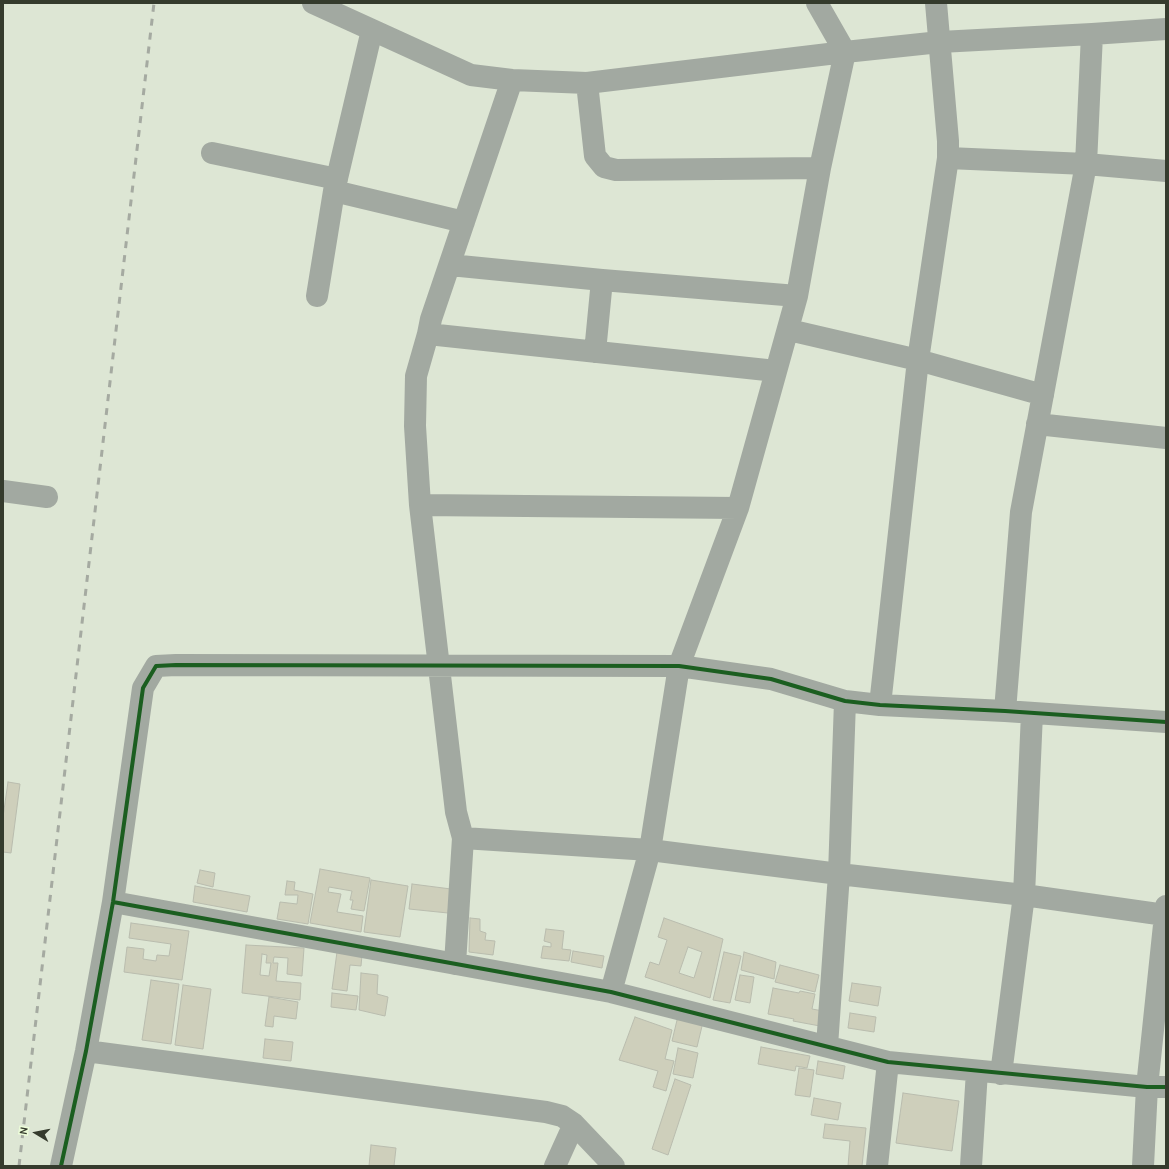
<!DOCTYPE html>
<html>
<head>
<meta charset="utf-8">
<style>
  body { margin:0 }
  #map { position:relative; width:1169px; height:1169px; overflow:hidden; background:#dde6d4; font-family:Karla,sans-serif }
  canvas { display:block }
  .frame { position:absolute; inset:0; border:4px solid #353b2d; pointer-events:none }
  .north { position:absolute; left:16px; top:1113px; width:40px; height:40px; -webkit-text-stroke:3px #ecfcd9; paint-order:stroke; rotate:280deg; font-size:11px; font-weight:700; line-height:16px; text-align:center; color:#353b2d }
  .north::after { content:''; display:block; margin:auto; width:14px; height:18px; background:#353b2d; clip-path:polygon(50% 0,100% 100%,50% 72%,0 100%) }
</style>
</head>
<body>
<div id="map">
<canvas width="1169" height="1169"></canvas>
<div class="frame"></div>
<div class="north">N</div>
</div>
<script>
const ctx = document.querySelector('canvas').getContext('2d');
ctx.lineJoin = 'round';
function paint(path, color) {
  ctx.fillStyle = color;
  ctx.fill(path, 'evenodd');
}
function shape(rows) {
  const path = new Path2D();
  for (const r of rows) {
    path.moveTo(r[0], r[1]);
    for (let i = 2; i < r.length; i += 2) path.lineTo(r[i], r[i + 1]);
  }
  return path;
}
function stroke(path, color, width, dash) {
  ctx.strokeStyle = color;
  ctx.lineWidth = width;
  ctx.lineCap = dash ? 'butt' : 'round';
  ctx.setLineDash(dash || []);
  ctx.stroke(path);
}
const building = shape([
  [8,782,20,784,11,853,3,852,3,817,8,782],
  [320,869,370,878,364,911,351,909,353,900,350,900,352,891,329,887,328,892,341,894,337,912,363,916,361,932,310,923,320,869],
  [200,870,215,873,213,887,197,883,200,870],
  [371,880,408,886,400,937,364,932,371,880],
  [287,881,295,882,294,890,313,894,308,924,277,919,280,902,297,904,298,895,285,895,287,881],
  [412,884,451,889,448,913,409,909,412,884],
  [195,886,250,896,247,912,193,902,195,886],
  [470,918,480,919,480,931,486,933,485,940,495,941,493,955,469,952,470,918],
  [664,918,723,939,710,998,645,977,650,962,659,965,667,940,658,937,664,918],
  [688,947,702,952,694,978,679,973,688,947],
  [131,923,189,931,182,980,124,972,127,947,144,949,143,959,156,961,157,955,169,956,171,944,129,938,131,923],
  [546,929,564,931,562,949,571,950,569,961,541,958,543,946,551,947,551,943,544,941,546,929],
  [246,945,304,948,302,976,287,974,288,958,274,957,273,963,278,963,276,981,301,983,300,1000,242,993,246,945],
  [262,954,267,955,266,963,271,963,269,976,260,975,262,954],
  [573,951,604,956,602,968,571,962,573,951],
  [337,952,362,955,361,966,350,965,347,991,332,989,337,952],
  [724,952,741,956,730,1003,713,1000,724,952],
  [744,952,776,962,774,979,741,970,744,952],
  [780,965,819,975,815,992,775,982,780,965],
  [361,973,378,975,377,994,388,997,385,1016,359,1010,361,973],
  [740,975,754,977,750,1003,735,1000,740,975],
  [151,980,179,984,171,1044,142,1040,151,980],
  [852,983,881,987,878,1006,849,1001,852,983],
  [183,985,211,989,203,1049,175,1045,183,985],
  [773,988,799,993,800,991,815,994,812,1009,823,1011,820,1026,793,1021,794,1019,768,1014,773,988],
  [332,993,358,996,356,1010,331,1007,332,993],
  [269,997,298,1002,296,1019,274,1016,273,1027,265,1026,269,997],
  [850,1013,876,1017,874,1032,848,1028,850,1013],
  [678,1016,703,1022,697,1047,672,1041,678,1016],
  [635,1017,672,1030,665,1059,674,1061,666,1091,653,1087,658,1071,619,1060,635,1017],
  [265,1039,293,1042,291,1061,263,1058,265,1039],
  [761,1047,810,1056,807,1068,796,1066,795,1071,758,1064,761,1047],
  [678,1048,698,1053,693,1078,673,1074,678,1048],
  [818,1061,845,1066,843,1079,816,1074,818,1061],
  [799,1068,814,1070,810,1097,795,1095,799,1068],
  [675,1079,691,1085,668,1155,652,1149,675,1079],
  [903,1093,959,1101,952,1151,896,1143,903,1093],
  [814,1098,841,1103,838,1120,811,1115,814,1098],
  [825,1124,866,1128,862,1166,848,1166,850,1141,823,1138,825,1124],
  [371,1145,396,1148,394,1166,369,1166,371,1145]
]);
paint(building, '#cecfbb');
stroke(building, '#b9bcae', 1);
stroke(shape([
  [313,3,471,75,512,80,587,83,845,52,940,42,1092,34,1166,29],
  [587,83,595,156,604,167,616,170,820,168],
  [212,153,337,179],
  [948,158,1086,164,1166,171],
  [334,191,464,222],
  [450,265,602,280,797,296],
  [317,296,334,191,372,30],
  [789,330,918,360,1043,395],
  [428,334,776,371],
  [595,352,602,280],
  [1037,424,1166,438],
  [3,491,47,497],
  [420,505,738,508],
  [880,705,918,360,948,158,948,141,936,3],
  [1005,711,1021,512,1086,164,1092,34],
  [463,838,650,850,839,874,1024,895,1165,915],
  [113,902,611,992,888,1062,1147,1087,1166,1087],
  [455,964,463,838,456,812,420,505,415,426,416,376,428,334,431,319,512,80],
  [611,992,650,850,679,666,738,508,797,296,820,168,845,52,817,3],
  [827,1046,839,874,845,701],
  [86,1051,546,1112,562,1116,574,1124,614,1166],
  [1001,1074,1024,895,1032,713],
  [61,1166,86,1051,113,902,143,688,156,666,176,665,679,666,771,679,845,701,880,705,1005,711,1166,722],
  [555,1166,574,1124],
  [877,1166,888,1062],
  [971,1166,977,1071],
  [1143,1166,1147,1087,1166,906]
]), '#a2a9a1', 22);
stroke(shape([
  [19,1166,154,3]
]), '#a5aaa1', 3, [7, 7]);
stroke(shape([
  [113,902,611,992,888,1062,1147,1087,1166,1087],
  [61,1166,86,1051,113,902,143,688,156,666,176,665,679,666,771,679,845,701,880,705,1005,711,1166,722]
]), '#1b5e20', 4);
</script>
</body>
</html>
